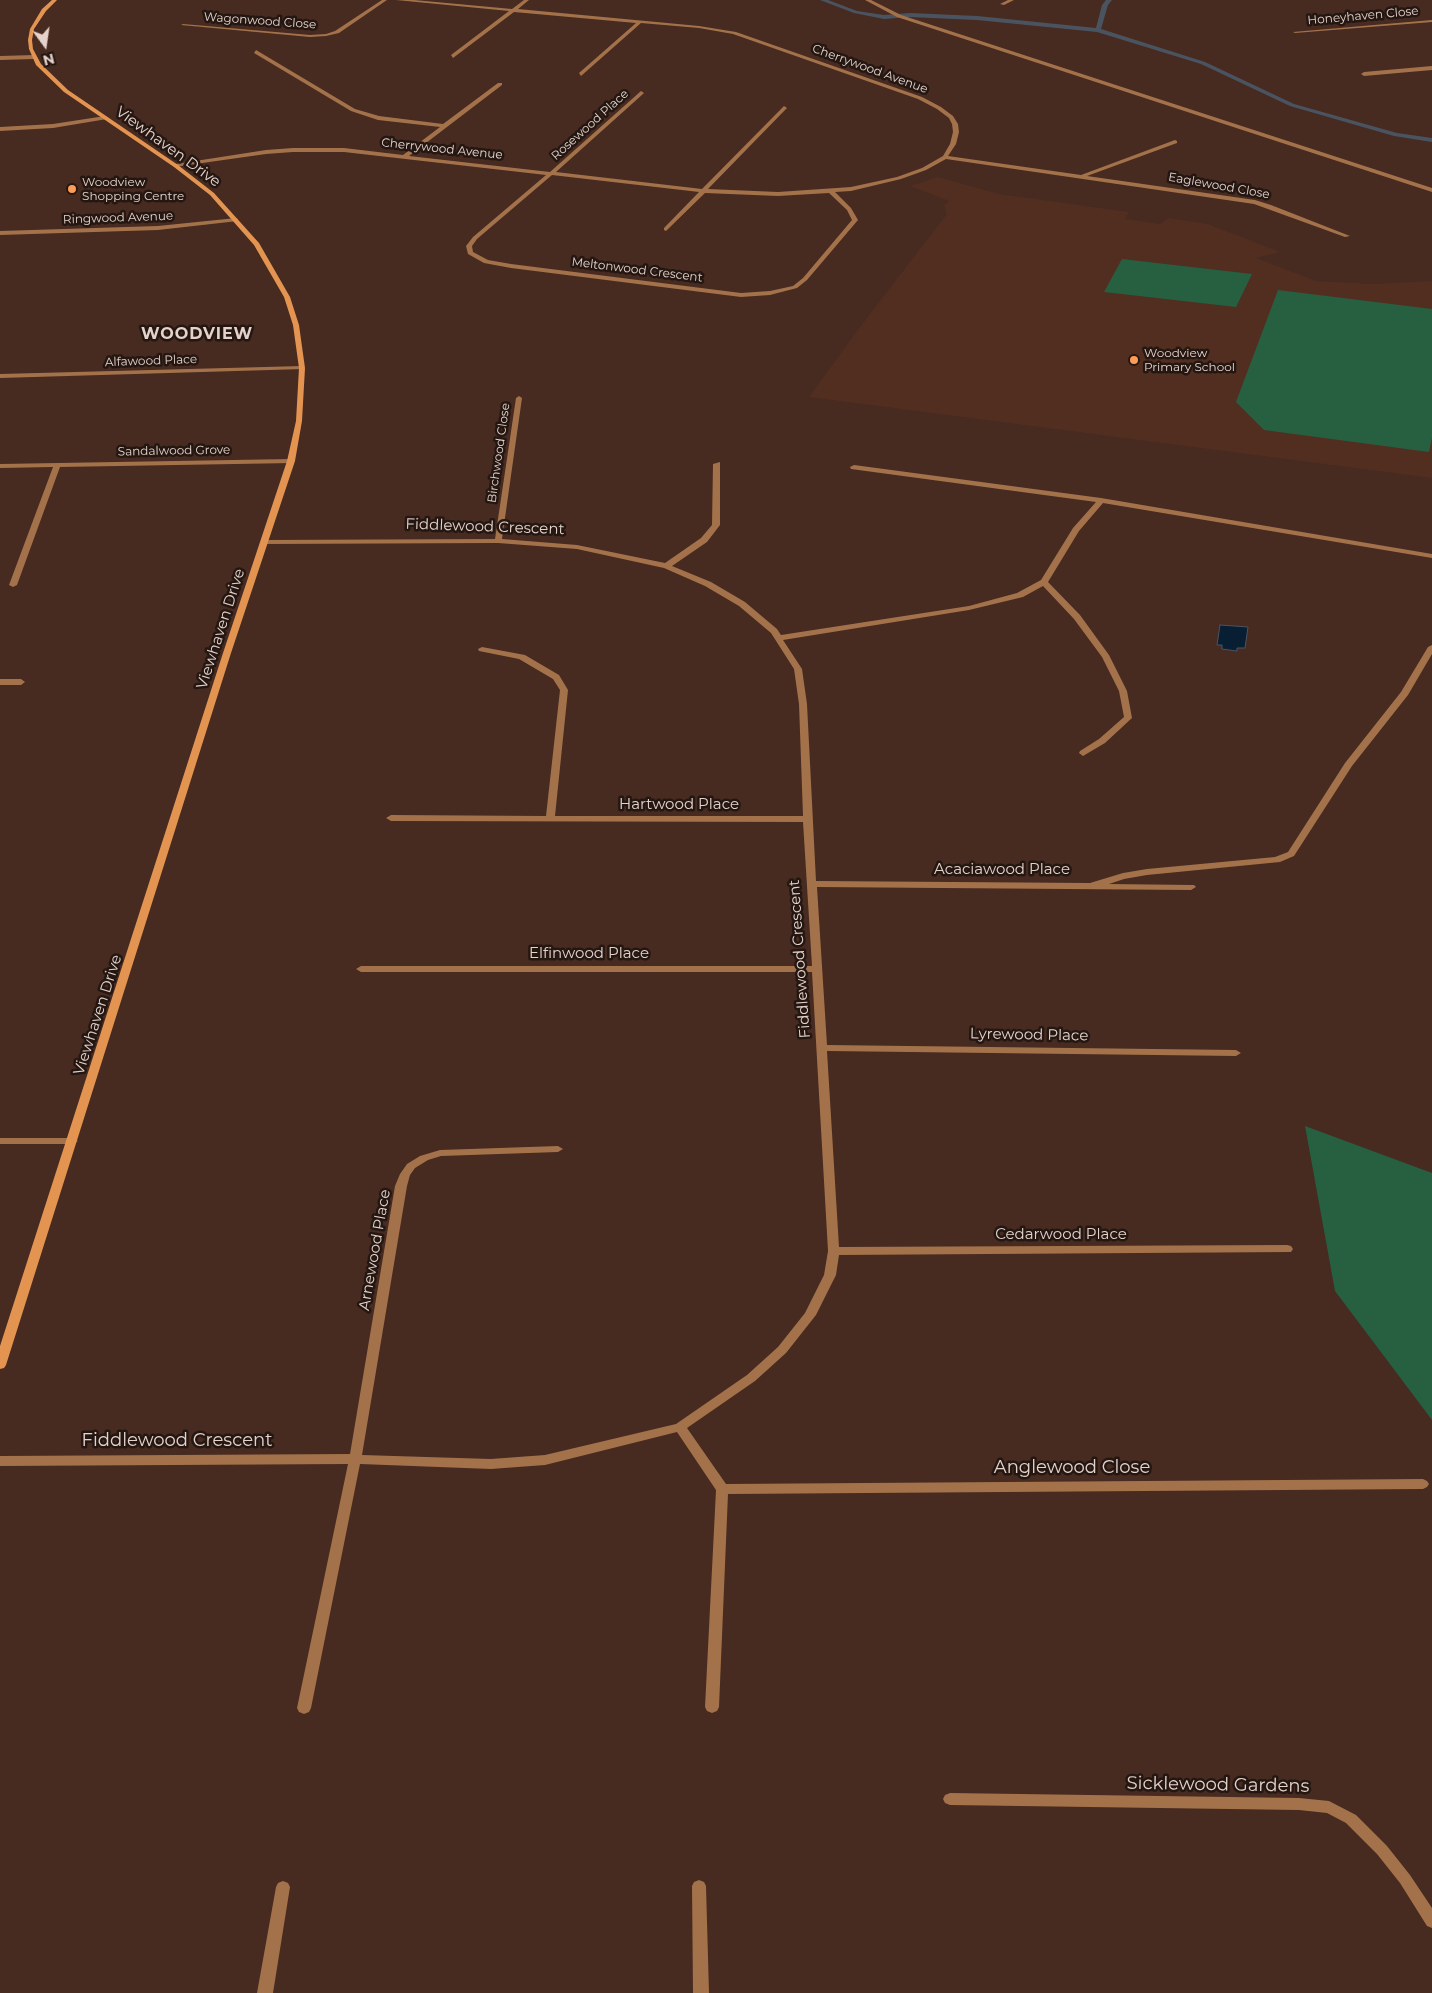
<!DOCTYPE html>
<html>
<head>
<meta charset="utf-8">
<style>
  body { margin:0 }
  #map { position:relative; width:1432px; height:1993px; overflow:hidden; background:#472a20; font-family:Montserrat,sans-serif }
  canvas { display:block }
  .north { position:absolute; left:20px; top:20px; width:50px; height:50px; -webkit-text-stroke:4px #241712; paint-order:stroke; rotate:166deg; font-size:14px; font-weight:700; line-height:20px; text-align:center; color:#e5d2cb }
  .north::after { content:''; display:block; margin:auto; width:18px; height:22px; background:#e5d2cb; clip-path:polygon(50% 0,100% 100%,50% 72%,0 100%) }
</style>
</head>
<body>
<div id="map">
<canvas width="1432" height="1993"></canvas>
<div class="north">N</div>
</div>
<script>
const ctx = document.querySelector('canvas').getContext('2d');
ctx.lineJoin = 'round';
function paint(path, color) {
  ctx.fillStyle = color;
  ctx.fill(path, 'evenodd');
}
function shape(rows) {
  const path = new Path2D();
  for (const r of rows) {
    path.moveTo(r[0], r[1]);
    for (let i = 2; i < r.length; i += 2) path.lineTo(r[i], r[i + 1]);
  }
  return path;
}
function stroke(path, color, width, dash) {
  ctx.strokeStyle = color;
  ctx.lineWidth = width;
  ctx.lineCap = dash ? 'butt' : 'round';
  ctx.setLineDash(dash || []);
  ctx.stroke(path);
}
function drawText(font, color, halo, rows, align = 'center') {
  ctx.font = font + ' Montserrat,sans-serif';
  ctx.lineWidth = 5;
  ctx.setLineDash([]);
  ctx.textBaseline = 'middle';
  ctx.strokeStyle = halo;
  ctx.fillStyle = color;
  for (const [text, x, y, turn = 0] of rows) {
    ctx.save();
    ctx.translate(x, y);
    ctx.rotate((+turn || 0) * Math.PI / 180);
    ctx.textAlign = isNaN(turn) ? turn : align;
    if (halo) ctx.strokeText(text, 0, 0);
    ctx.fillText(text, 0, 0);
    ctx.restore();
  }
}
paint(shape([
  [938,177,999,194,1129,212,1125,219,1160,224,1168,218,1208,224,1280,252,1256,258,1316,281,1372,284,1432,281,1432,478,809,397,863,323,947,214,944,205,949,201,910,186]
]), '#522e21');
paint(shape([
  [1122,259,1252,274,1236,307,1104,292],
  [1278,290,1432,309,1432,438,1429,452,1264,430,1236,402],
  [1305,1126,1432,1173,1432,1420,1335,1291]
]), '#275f41');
const water = shape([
  [1220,625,1248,627,1245,648,1237,648,1237,651,1222,649,1222,645,1217,645,1220,625]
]);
paint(water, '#071e33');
stroke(water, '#4a5461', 1);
paint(shape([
  [820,0,828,0,857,11,884,15,910,13,977,16,1096,28,1102,5,1106,0,1112,0,1108,5,1101,29,1205,62,1294,104,1397,133,1432,138,1432,142,1394,136,1290,106,1201,64,1097,32,977,20,910,17,884,19,854,13,820,0]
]), '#4a5461');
paint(shape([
  [382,0,387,0,339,33,326,36,310,37,181,25,183,24,310,35,326,34,335,31,382,0],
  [396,0,414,0,512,9,524,0,529,0,518,9,699,26,736,32,922,97,941,107,953,116,958,124,959,132,956,144,948,156,1081,175,1175,140,1177,141,1177,143,1087,176,1255,200,1271,205,1350,236,1345,237,1254,204,946,159,926,170,901,179,851,191,835,192,851,208,858,220,807,280,797,288,770,295,741,297,511,268,484,263,468,254,466,246,473,237,546,175,344,152,293,152,266,154,174,167,174,165,176,164,266,150,293,148,344,148,403,155,440,127,378,120,351,111,254,53,256,50,355,109,379,116,443,124,498,83,502,83,502,85,409,156,550,172,641,91,644,93,643,94,556,172,702,189,784,106,787,108,786,109,708,189,778,192,851,187,897,177,922,168,943,156,950,144,953,132,952,124,949,118,937,109,918,99,733,34,699,28,641,23,581,76,579,73,636,23,514,12,453,58,451,55,509,11,396,0],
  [552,175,699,192,664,228,664,230,666,231,705,193,778,196,829,193,847,210,852,220,803,278,793,286,770,291,741,293,511,264,488,260,473,252,472,246,477,239,552,175],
  [865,0,871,0,901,15,1432,188,1432,192,897,17,865,0],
  [1008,0,1014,0,1004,5,1000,4,1008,0],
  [1432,20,1432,22,1295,33,1293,32,1432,20],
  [0,56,34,55,37,57,34,59,0,60,0,56],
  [1432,66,1432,70,1364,76,1361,74,1364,72,1432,66],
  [105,116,107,117,107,119,53,128,0,131,0,127,53,124,105,116],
  [236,218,238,219,238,221,158,230,0,235,0,231,158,226,236,218],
  [302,366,304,367,304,369,0,378,0,374,302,366],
  [519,396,522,398,502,539,577,545,665,563,701,538,712,525,713,464,720,462,720,525,707,542,672,566,711,582,745,602,777,629,781,635,969,606,1017,593,1041,580,1073,528,1096,502,851,469,850,467,854,465,1101,498,1432,554,1432,558,1103,503,1079,531,1048,582,1080,615,1109,655,1127,691,1132,718,1105,743,1083,756,1079,753,1080,751,1099,739,1124,717,1119,691,1102,657,1074,619,1043,586,1023,597,969,610,783,640,802,669,807,704,816,881,1090,883,1123,873,1147,869,1275,857,1288,852,1345,763,1401,692,1428,647,1432,645,1432,654,1408,695,1352,766,1294,856,1280,862,1147,875,1124,879,1109,884,1194,885,1196,887,1191,890,817,887,827,1045,1236,1050,1241,1053,1236,1056,827,1051,839,1247,1287,1245,1291,1246,1293,1249,1291,1252,839,1255,836,1275,816,1315,786,1353,755,1381,687,1428,726,1484,1423,1479,1427,1481,1429,1484,1427,1487,1423,1489,728,1494,719,1707,717,1711,712,1713,707,1711,705,1707,716,1490,677,1432,545,1465,491,1469,360,1464,311,1708,309,1712,304,1714,299,1712,297,1708,348,1464,0,1466,0,1456,350,1454,395,1186,400,1174,407,1164,420,1156,440,1150,558,1146,563,1149,558,1152,441,1156,428,1160,415,1168,410,1175,407,1186,362,1455,491,1459,545,1455,676,1424,747,1375,778,1347,805,1313,824,1275,828,1251,812,972,361,972,356,969,361,966,812,966,803,822,391,821,386,818,391,815,546,816,560,690,553,679,519,659,479,651,478,649,482,647,525,655,559,675,568,690,555,816,803,816,799,704,794,669,771,633,739,606,705,586,664,568,577,549,498,543,265,544,261,542,265,540,495,539,516,398,519,396],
  [291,459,294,459,294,463,60,467,17,585,13,587,9,585,53,467,0,468,0,464,291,459],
  [0,679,21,679,25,682,21,685,0,685,0,679],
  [0,1138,73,1138,78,1141,73,1144,0,1144,0,1138],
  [950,1793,1299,1798,1329,1801,1356,1815,1387,1846,1410,1875,1432,1908,1432,1928,1427,1926,1400,1883,1377,1854,1346,1823,1327,1813,1299,1810,950,1805,945,1803,943,1799,945,1795,950,1793],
  [699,1880,704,1882,706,1886,709,1993,693,1993,692,1886,694,1882,699,1880],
  [283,1881,288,1883,290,1887,273,1993,257,1993,276,1887,278,1883,283,1881]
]), '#a3724a');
paint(shape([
  [52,0,57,0,46,11,34,29,32,40,33,49,41,64,68,90,178,165,214,193,259,243,290,297,299,325,305,368,302,421,295,461,231,653,6,1365,4,1368,0,1369,0,1346,223,653,287,461,296,421,299,368,293,325,284,297,254,245,210,195,174,167,64,92,36,65,29,49,28,40,30,29,42,9,52,0]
]), '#e39451');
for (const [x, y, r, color] of [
  [72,189,5,"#fd9c56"],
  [1134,360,5,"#fd9c56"]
]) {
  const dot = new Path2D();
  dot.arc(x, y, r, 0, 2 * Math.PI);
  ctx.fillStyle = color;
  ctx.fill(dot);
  stroke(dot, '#241712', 2);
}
drawText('12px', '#e5d2cb', '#241712', [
  ["Honeyhaven Close",1363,16,-5],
  ["Wagonwood Close",260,21,4],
  ["Cherrywood Avenue",870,69,20],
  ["Rosewood Place",590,125,-42],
  ["Cherrywood Avenue",442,149,6],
  ["Eaglewood Close",1219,186,10],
  ["Ringwood Avenue",118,218,-2],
  ["Meltonwood Crescent",637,270,7],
  ["Alfawood Place",151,361,-2],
  ["Sandalwood Grove",174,451,-1],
  ["Birchwood Close",499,453,-82]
]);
drawText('12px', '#e5d2cb', '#241712', [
  ["Woodview",82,182],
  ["Shopping Centre",82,196],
  ["Woodview",1144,353],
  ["Primary School",1144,367]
], 'left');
drawText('15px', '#e5d2cb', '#241712', [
  ["Viewhaven Drive",168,147,36],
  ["Fiddlewood Crescent",485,527,2],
  ["Viewhaven Drive",221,629,-72],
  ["Hartwood Place",679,805],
  ["Acaciawood Place",1002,870],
  ["Elfinwood Place",589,954],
  ["Fiddlewood Crescent",800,959,-94],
  ["Viewhaven Drive",98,1015,-72],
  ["Lyrewood Place",1029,1035,1],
  ["Cedarwood Place",1061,1235],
  ["Arnewood Place",375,1250,-80]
]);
ctx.letterSpacing = '1px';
drawText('bold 16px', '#e5d2cb', '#241712', [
  ["WOODVIEW",197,334]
]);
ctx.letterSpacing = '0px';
drawText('18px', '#e5d2cb', '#241712', [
  ["Fiddlewood Crescent",177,1441],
  ["Anglewood Close",1072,1468],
  ["Sicklewood Gardens",1218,1785,1]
]);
</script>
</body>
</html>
